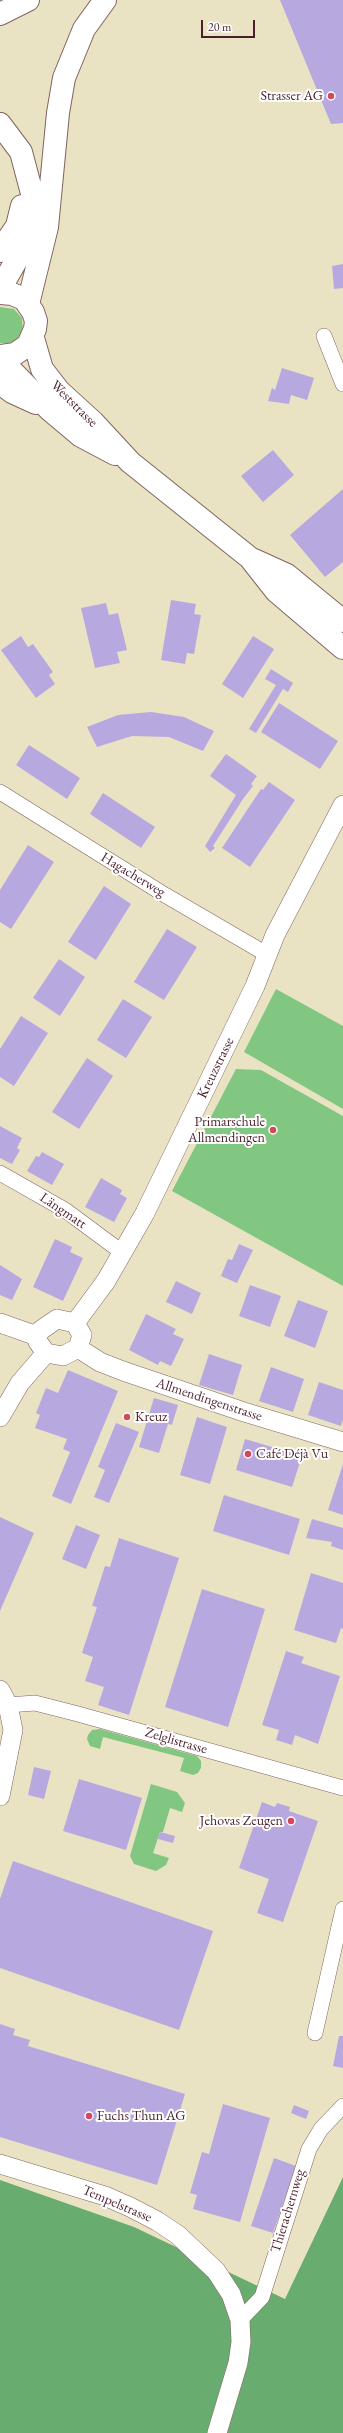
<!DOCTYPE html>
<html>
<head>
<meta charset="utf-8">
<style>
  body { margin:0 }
  #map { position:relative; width:343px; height:2433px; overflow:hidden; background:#eae3c3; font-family:"EB Garamond",serif }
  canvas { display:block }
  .scale { position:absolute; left:201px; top:20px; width:54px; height:18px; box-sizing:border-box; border:2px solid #4a1f2b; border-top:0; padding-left:5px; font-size:12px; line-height:14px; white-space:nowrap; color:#4a1f2b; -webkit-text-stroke:3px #fff; paint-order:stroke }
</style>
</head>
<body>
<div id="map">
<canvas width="343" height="2433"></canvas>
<div class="scale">20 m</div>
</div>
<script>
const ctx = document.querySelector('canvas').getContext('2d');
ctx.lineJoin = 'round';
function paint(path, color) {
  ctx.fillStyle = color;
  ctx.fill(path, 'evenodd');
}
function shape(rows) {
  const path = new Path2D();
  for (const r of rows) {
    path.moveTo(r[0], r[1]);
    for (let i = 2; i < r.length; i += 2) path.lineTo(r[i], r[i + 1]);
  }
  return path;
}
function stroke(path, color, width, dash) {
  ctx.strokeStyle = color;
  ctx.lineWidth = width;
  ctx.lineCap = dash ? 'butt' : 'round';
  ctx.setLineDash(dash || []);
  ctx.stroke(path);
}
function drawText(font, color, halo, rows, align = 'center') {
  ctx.font = font + ' "EB Garamond",serif';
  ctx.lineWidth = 4;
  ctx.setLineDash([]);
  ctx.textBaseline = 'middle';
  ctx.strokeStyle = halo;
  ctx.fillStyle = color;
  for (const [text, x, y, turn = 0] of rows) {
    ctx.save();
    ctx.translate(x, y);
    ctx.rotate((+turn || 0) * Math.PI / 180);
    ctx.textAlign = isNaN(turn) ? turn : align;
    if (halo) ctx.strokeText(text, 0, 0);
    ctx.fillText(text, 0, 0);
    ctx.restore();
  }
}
paint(shape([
  [0,307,14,309,22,318,23,331,15,341,9,343,0,343],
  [276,989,343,1026,343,1109,244,1052],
  [236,1069,261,1070,343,1116,343,1286,172,1191],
  [100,1729,197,1756,201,1761,201,1768,198,1773,193,1775,180,1771,184,1758,103,1737,100,1749,90,1746,87,1739,88,1735,92,1730],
  [151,1784,177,1792,185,1803,182,1812,170,1808,163,1832,160,1832,153,1853,169,1858,166,1865,156,1871,134,1864,130,1856]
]), '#81c782');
paint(shape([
  [343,2177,343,2433,0,2433,0,2180,134,2227,285,2299]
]), '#68ac70');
paint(shape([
  [280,0,343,0,343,123,331,124],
  [343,264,343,288,334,289,332,266],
  [282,368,314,378,307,400,291,395,289,404,268,401,272,388,275,390],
  [273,450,294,475,263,502,241,476],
  [343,489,343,562,325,577,290,535],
  [171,600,196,604,194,614,201,615,194,654,187,653,185,664,161,660],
  [106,603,109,615,118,613,127,650,117,652,120,663,95,668,81,608],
  [21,636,28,647,33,644,53,672,49,675,55,684,36,698,1,650],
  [253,636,274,649,243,698,222,684],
  [271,669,293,683,288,692,283,689,256,733,249,729,276,685,265,679],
  [279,703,338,741,320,769,261,732],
  [151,712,184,717,214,731,203,751,169,737,132,736,97,747,87,727,118,715],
  [29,745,80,778,67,799,16,765],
  [226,754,257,776,251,784,253,786,243,799,213,846,215,848,210,852,205,846,236,795,210,776],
  [269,782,295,800,250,867,222,848,261,789,263,790],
  [103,793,155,827,141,848,90,814],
  [28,845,54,862,11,929,0,922,0,890],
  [104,886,131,904,96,960,68,942],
  [167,929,197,947,164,1000,134,982],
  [59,959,85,977,60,1016,33,998],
  [123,999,152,1017,126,1058,97,1040],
  [21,1016,48,1033,14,1086,0,1077,0,1049],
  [87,1058,113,1076,79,1129,52,1112],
  [0,1126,22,1138,17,1148,20,1150,12,1164,0,1158],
  [42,1152,64,1164,52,1185,27,1171,36,1156,39,1157],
  [101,1178,122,1190,120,1194,127,1198,114,1222,85,1207],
  [55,1239,72,1247,70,1252,83,1258,63,1301,33,1287],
  [239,1244,253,1250,237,1283,221,1276,228,1259,232,1260],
  [0,1265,22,1279,12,1300,0,1295],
  [176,1281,201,1293,192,1314,166,1302],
  [250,1285,281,1296,270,1327,239,1316],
  [298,1300,328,1311,315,1348,284,1336],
  [146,1314,176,1329,173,1334,184,1339,171,1366,160,1361,158,1365,129,1350],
  [209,1354,242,1365,233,1395,199,1385],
  [271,1367,304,1379,293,1412,259,1401],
  [68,1370,118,1391,71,1504,52,1496,70,1452,63,1449,67,1439,35,1428,40,1415,36,1413,46,1388,58,1393],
  [319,1382,343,1390,343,1420,341,1426,308,1415],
  [154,1398,178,1405,172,1425,168,1424,159,1453,139,1447],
  [197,1417,227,1427,210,1484,180,1475],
  [116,1423,139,1432,109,1503,94,1497,105,1470,98,1467],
  [245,1439,302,1456,292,1487,236,1470],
  [343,1464,343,1515,328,1510],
  [224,1495,300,1519,289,1555,213,1531],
  [0,1517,34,1533,0,1611],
  [312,1519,343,1528,343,1550,331,1546,332,1542,306,1538],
  [76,1525,100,1535,86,1569,62,1559],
  [119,1538,179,1558,129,1715,98,1705,104,1687,85,1681,93,1657,82,1653,97,1607,92,1606,105,1566,110,1567],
  [311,1573,343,1583,343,1629,341,1628,336,1643,294,1630],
  [202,1589,265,1609,228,1727,165,1707],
  [286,1651,304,1657,301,1663,340,1676,318,1744,295,1735,292,1745,276,1740,279,1730,262,1725],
  [34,1767,51,1771,44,1799,28,1795],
  [79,1779,142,1798,126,1850,63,1831],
  [262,1802,275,1807,277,1803,290,1807,289,1811,318,1821,283,1922,257,1913,269,1879,239,1868],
  [160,1832,175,1836,173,1843,158,1839],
  [13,1861,213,1931,179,2030,0,1968,0,1899],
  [0,2024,15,2029,13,2035,30,2040,28,2046,185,2094,157,2185,0,2137],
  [339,2036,343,2036,343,2068,333,2066],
  [223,2104,270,2118,240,2222,193,2209,197,2195,190,2193,202,2152,209,2154],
  [294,2105,309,2111,306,2119,291,2113],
  [274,2158,296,2166,273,2233,251,2226]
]), '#b8a8e0');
const minor = shape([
  [324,336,343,384],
  [0,792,165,895,268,955],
  [0,1173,65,1210,123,1253],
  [8,1705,35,1703,78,1714,343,1788],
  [315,2033,343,1909],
  [240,2320,262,2297,309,2149,321,2129,343,2106]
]);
const tertiary = shape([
  [57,1319,75,1323,82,1335,78,1348,63,1356,46,1353,38,1342,37,1336,41,1330,57,1319],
  [0,1323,37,1336],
  [75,1323,106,1281,145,1213,255,986,275,935,343,805],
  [78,1348,100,1362,123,1371,244,1412,343,1442],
  [0,1417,20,1383,46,1353],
  [0,1690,8,1705,13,1730,0,1796],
  [0,2164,105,2196,130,2207,157,2221,178,2235,216,2271,231,2294,240,2320,241,2342,238,2363,217,2433]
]);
const secondary = shape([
  [0,293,12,294,24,299,33,312,36,321,35,329,28,345,15,354,0,356],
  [33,338,42,369,59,391,93,422,130,462,250,558,276,591,343,648],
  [0,359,50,410,81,436,115,454],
  [0,383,12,392,36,403],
  [254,560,287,575,343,621]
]);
const motorway = shape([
  [0,14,28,0],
  [0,124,21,152,34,201,32,220,24,247,0,289],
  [0,251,17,226,22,206],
  [28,304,47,227,58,113,64,78,84,29,105,0]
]);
stroke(minor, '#826460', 16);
stroke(tertiary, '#826460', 20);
stroke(secondary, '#826460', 24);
stroke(motorway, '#826460', 24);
stroke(minor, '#fff', 15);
stroke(tertiary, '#fff', 19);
stroke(secondary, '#fff', 22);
stroke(motorway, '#fff', 22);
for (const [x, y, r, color] of [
  [331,96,4,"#d1495b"],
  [273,1130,4,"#d1495b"],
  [127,1417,4,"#d1495b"],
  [248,1454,4,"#d1495b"],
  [291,1821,4,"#d1495b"],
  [89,2116,4,"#d1495b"]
]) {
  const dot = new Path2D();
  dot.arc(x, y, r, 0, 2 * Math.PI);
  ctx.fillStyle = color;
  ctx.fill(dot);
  stroke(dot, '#fff', 1.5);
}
drawText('14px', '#4a1f2b', '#fff', [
  ["Strasser AG",323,96],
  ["Primarschule",265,1122],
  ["Allmendingen",265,1138],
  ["Kreuz",135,1417,"left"],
  ["Café Déjà Vu",256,1454,"left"],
  ["Jehovas Zeugen",283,1821],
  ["Fuchs Thun AG",97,2116,"left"]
], 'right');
drawText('14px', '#4a1f2b', '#fff', [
  ["Weststrasse",74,404,45],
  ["Hagacherweg",133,875,31],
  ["Kreuzstrasse",216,1068,-64],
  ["Längmatt",63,1211,34],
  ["Allmendingenstrasse",209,1400,18],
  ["Zelglistrasse",176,1741,16],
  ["Tempelstrasse",117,2204,23],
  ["Thierachernweg",288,2211,-73]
]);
</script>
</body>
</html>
